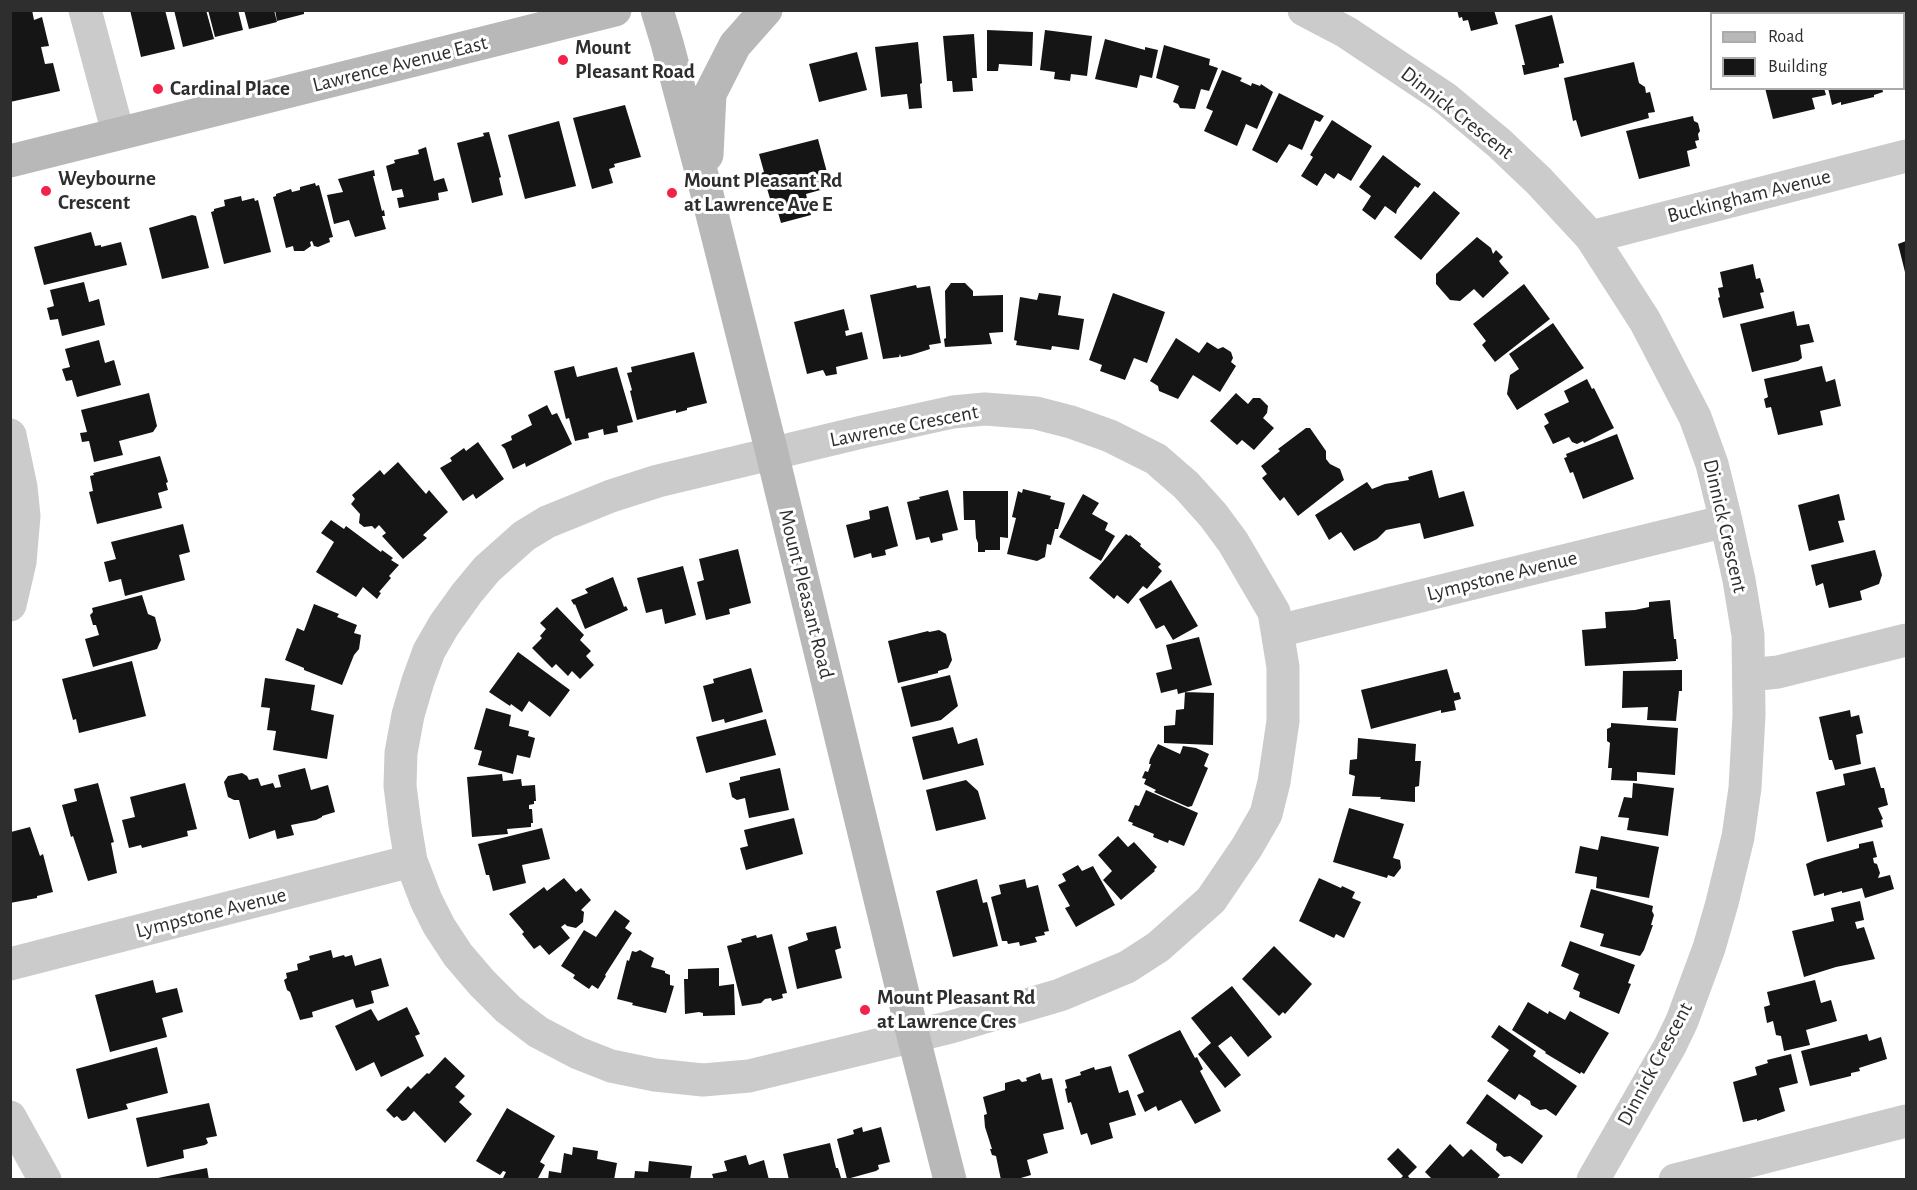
<!DOCTYPE html>
<html>
<head>
<meta charset="utf-8">
<style>
  body { margin:0 }
  #map { position:relative; width:1917px; height:1190px; overflow:hidden; background:#fff; font-family:"Alegreya Sans",sans-serif }
  canvas { display:block }
  .frame { position:absolute; inset:0; border:12px solid #2e2e2e; pointer-events:none }
  .legend { position:absolute; left:1710px; top:12px; width:195px; height:78px; box-sizing:border-box; background:#fff; border:2px solid #ababab; margin:0; padding:8px 10px; list-style:none; font-size:18px; color:#2e2e2e }
  .legend li { display:flex; align-items:center; gap:12px; height:30px }
  .legend b { width:30px; border:2px solid #ababab }
</style>
</head>
<body>
<div id="map">
<canvas width="1917" height="1190"></canvas>
<div class="frame"></div>
<ul class="legend">
<li><b style="height:8px;background:#b8b8b8"></b>Road</li>
<li><b style="height:16px;background:#151515"></b>Building</li>
</ul>
</div>
<script>
const ctx = document.querySelector('canvas').getContext('2d');
ctx.lineJoin = 'round';
function paint(path, color) {
  ctx.fillStyle = color;
  ctx.fill(path, 'evenodd');
}
function shape(rows) {
  const path = new Path2D();
  for (const r of rows) {
    path.moveTo(r[0], r[1]);
    for (let i = 2; i < r.length; i += 2) path.lineTo(r[i], r[i + 1]);
  }
  return path;
}
function stroke(path, color, width, dash) {
  ctx.strokeStyle = color;
  ctx.lineWidth = width;
  ctx.lineCap = dash ? 'butt' : 'round';
  ctx.setLineDash(dash || []);
  ctx.stroke(path);
}
function drawText(font, color, halo, rows, align = 'center') {
  ctx.font = font + ' "Alegreya Sans",sans-serif';
  ctx.lineWidth = 6;
  ctx.setLineDash([]);
  ctx.textBaseline = 'middle';
  ctx.strokeStyle = halo;
  ctx.fillStyle = color;
  for (const [text, x, y, turn = 0] of rows) {
    ctx.save();
    ctx.translate(x, y);
    ctx.rotate((+turn || 0) * Math.PI / 180);
    ctx.textAlign = isNaN(turn) ? turn : align;
    if (halo) ctx.strokeText(text, 0, 0);
    ctx.fillText(text, 0, 0);
    ctx.restore();
  }
}
paint(shape([
  [10,10,32,10,34,20,42,17,49,46,41,47,45,64,53,63,60,91,10,102],
  [130,10,165,10,175,49,141,57],
  [174,10,206,10,214,39,183,47],
  [208,10,238,10,243,30,215,37],
  [244,10,274,10,277,22,249,29],
  [275,10,304,10,304,14,277,21],
  [1457,10,1494,10,1498,24,1471,31,1468,20,1463,21,1462,17,1459,18],
  [1552,15,1564,63,1559,64,1559,67,1524,75,1522,65,1525,65,1515,25],
  [987,30,1033,32,1032,66,999,64,998,71,987,71],
  [1045,30,1092,36,1087,76,1071,74,1070,81,1054,79,1055,72,1040,70],
  [1906,33,1906,85,1904,86,1904,34],
  [974,34,977,78,972,78,973,91,953,92,952,81,947,81,943,36],
  [1105,39,1145,50,1145,47,1158,50,1152,78,1140,75,1137,88,1095,79],
  [918,42,922,83,920,84,922,108,909,109,907,94,881,97,875,47],
  [1164,45,1210,59,1209,65,1218,68,1209,91,1201,89,1195,109,1180,108,1178,104,1173,102,1179,86,1156,78],
  [857,52,867,90,819,102,809,64],
  [1634,62,1639,83,1645,87,1646,93,1650,92,1655,112,1648,113,1649,118,1581,137,1576,120,1573,121,1564,78],
  [1222,70,1242,78,1240,81,1251,86,1252,83,1260,86,1261,84,1273,92,1257,129,1246,124,1237,146,1204,131,1213,111,1206,108],
  [1765,88,1824,88,1826,95,1812,98,1815,109,1773,119],
  [1828,88,1882,88,1883,92,1874,95,1874,97,1841,105,1841,102,1832,105],
  [1279,93,1324,116,1320,122,1315,120,1302,150,1289,144,1277,163,1252,150],
  [625,105,641,157,614,164,615,167,609,169,613,183,592,189,573,118],
  [1693,116,1694,121,1698,123,1700,131,1698,134,1699,140,1695,141,1697,148,1687,151,1690,166,1639,179,1626,131],
  [1332,120,1372,146,1351,181,1338,173,1334,179,1325,173,1317,186,1301,176,1313,157,1310,155],
  [559,121,576,186,525,199,508,135],
  [489,132,501,177,499,178,503,195,472,203,457,143,484,136,483,133],
  [818,139,831,187,806,194,811,215,781,223,775,202,771,202,766,185,764,185,761,173,764,172,759,154],
  [426,147,434,181,444,178,448,191,438,193,439,200,399,208,397,198,404,197,402,189,392,191,386,166,395,163,394,160,419,154,418,150],
  [1383,155,1421,184,1418,188,1415,186,1397,210,1396,214,1385,206,1375,220,1362,210,1371,196,1359,187],
  [374,170,375,176,373,176,382,211,384,210,385,216,382,216,386,229,355,237,349,220,334,224,327,195,343,192,338,179],
  [315,183,316,186,319,185,333,237,329,238,330,242,318,247,314,246,312,241,310,242,311,246,304,251,294,251,293,246,286,248,273,197,276,196,276,194,291,189,292,192,300,190,300,187],
  [1434,191,1460,213,1421,260,1394,237],
  [241,196,242,201,254,198,255,201,258,200,271,252,224,264,211,212,214,211,214,209,225,206,224,200],
  [192,215,196,216,209,268,162,279,149,228],
  [91,232,95,246,101,245,101,247,121,242,127,265,44,285,34,247],
  [1477,237,1491,248,1493,254,1496,250,1503,257,1499,261,1501,264,1509,273,1483,298,1474,289,1460,301,1450,300,1436,284,1436,274],
  [1906,241,1906,276,1898,244],
  [1753,264,1756,279,1760,278,1764,292,1760,293,1764,308,1723,318,1718,298,1720,297,1718,288,1723,287,1720,272],
  [84,282,89,302,99,299,105,325,62,336,58,319,50,320,47,308,54,306,50,290],
  [951,283,965,283,973,291,973,296,1003,295,1003,332,989,333,992,344,945,347,944,339,946,338,945,291],
  [1524,284,1550,319,1495,362,1482,345,1486,341,1473,324],
  [916,285,917,288,930,286,941,343,929,345,930,349,911,355,901,357,900,354,899,357,883,359,870,295],
  [1039,293,1061,296,1058,315,1084,319,1079,350,1052,346,1051,350,1016,345,1017,341,1014,340,1020,297,1037,300],
  [1113,293,1165,312,1147,363,1134,358,1125,380,1100,371,1102,365,1089,360],
  [844,309,849,330,845,331,846,336,862,332,868,359,836,367,837,374,826,376,823,370,807,374,794,322],
  [1794,311,1797,326,1809,324,1814,342,1800,345,1802,358,1798,361,1752,372,1740,324],
  [1553,323,1584,368,1517,410,1507,394,1510,375,1519,369,1509,354],
  [1176,338,1199,353,1207,342,1218,349,1223,347,1231,352,1233,358,1231,362,1236,366,1220,392,1193,375,1178,399,1159,391,1158,386,1150,381],
  [99,340,105,363,114,360,121,385,77,397,72,380,66,381,62,369,70,367,65,349],
  [694,352,707,403,687,408,687,410,676,413,676,410,637,420,630,391,632,390,627,373,632,372,631,367],
  [574,366,577,377,617,367,633,422,617,426,618,432,604,435,603,429,588,433,589,438,575,441,569,418,566,419,554,371],
  [1822,366,1826,382,1835,379,1841,406,1820,411,1823,425,1778,435,1771,407,1766,408,1764,399,1768,397,1764,379],
  [1587,379,1592,389,1594,388,1614,428,1584,443,1583,441,1577,444,1572,442,1569,437,1553,444,1544,426,1549,423,1544,414,1569,402,1564,391],
  [149,393,157,426,153,432,119,441,123,455,94,462,89,441,82,442,80,433,87,432,81,410],
  [1236,393,1248,404,1253,398,1260,398,1268,406,1267,413,1263,418,1274,428,1254,450,1242,440,1237,445,1210,421],
  [547,405,552,415,557,413,572,444,526,467,525,463,513,469,505,449,501,445,512,440,511,436,532,425,528,415],
  [1306,428,1310,428,1326,451,1326,459,1330,464,1340,469,1344,480,1298,516,1284,497,1280,501,1262,478,1267,474,1261,466,1280,451,1278,449],
  [1617,434,1634,479,1583,499,1573,472,1570,473,1564,458,1567,457,1566,454],
  [478,442,504,479,476,499,473,494,463,501,440,468,452,461,450,458,464,448,466,451],
  [160,456,168,482,166,483,168,490,158,493,162,508,97,524,89,492,93,491,90,476,94,475,93,473],
  [398,462,426,494,429,490,448,512,423,535,427,538,403,559,382,536,386,533,379,525,375,529,372,526,364,527,359,523,360,514,351,504,355,499,352,495,380,470,384,475],
  [1432,470,1439,498,1464,491,1474,526,1424,539,1420,523,1386,530,1377,539,1354,551,1341,532,1329,540,1315,515,1367,482,1372,489,1385,484,1409,480,1408,477],
  [1023,489,1051,496,1050,499,1065,503,1058,529,1055,529,1051,545,1047,544,1045,557,1037,561,1007,554,1016,518,1012,517,1018,491,1022,493],
  [948,490,958,530,942,534,943,540,931,543,929,537,916,540,907,502,920,499,919,497],
  [963,491,1008,491,1008,538,1000,537,1000,550,985,550,985,552,978,552,978,543,976,538,975,520,964,520],
  [1083,494,1099,503,1092,514,1108,523,1105,530,1115,536,1101,561,1059,537],
  [1839,494,1845,520,1838,521,1844,542,1809,551,1798,505],
  [888,506,898,546,885,550,886,555,872,558,871,553,854,558,846,525,870,519,869,511],
  [331,520,344,529,346,526,381,552,382,550,393,558,391,560,399,565,389,576,391,578,379,592,381,593,377,599,363,587,356,597,316,572,334,542,321,533],
  [183,524,190,552,179,555,185,580,125,596,121,579,109,582,104,562,116,559,111,542],
  [1126,534,1129,536,1130,535,1141,544,1140,546,1161,564,1158,567,1162,571,1147,589,1143,586,1128,604,1117,595,1114,599,1089,578],
  [738,549,751,603,729,609,730,614,706,620,697,582,704,580,699,559],
  [1875,550,1882,575,1879,584,1860,591,1862,600,1829,608,1823,583,1816,586,1811,565],
  [683,566,696,615,665,624,662,609,646,613,637,578],
  [613,577,624,607,626,606,628,610,585,629,575,604,574,605,571,600,588,593,585,589],
  [1171,580,1198,626,1173,640,1164,625,1156,629,1139,599],
  [142,595,148,614,155,617,161,640,157,649,93,667,85,639,99,635,96,625,93,625,90,615,93,612,92,608],
  [1670,600,1674,639,1676,639,1678,659,1676,659,1676,661,1585,666,1582,630,1606,628,1605,612,1635,610,1649,607,1649,602],
  [314,604,339,614,337,617,357,625,354,633,361,635,359,649,354,655,342,685,304,670,304,668,285,660,297,628,304,631],
  [557,607,584,635,580,640,591,651,586,656,594,665,580,679,572,671,568,676,556,664,552,668,532,648,542,638,540,636,546,629,540,623],
  [939,630,946,634,952,660,948,668,938,671,938,673,898,683,888,641,928,631,929,632],
  [1199,637,1212,685,1178,694,1177,689,1161,693,1156,673,1172,669,1166,645],
  [518,652,570,690,550,717,529,701,522,712,511,704,510,706,489,692],
  [132,661,146,716,79,733,76,719,73,720,62,679],
  [751,668,763,712,725,723,724,719,712,722,703,686,714,683,713,679],
  [1447,669,1454,693,1459,692,1461,699,1454,701,1456,710,1441,713,1441,710,1371,729,1361,690],
  [1682,670,1682,691,1679,691,1676,721,1647,720,1648,707,1622,708,1623,671],
  [950,675,958,706,941,720,911,727,901,687],
  [265,678,315,685,311,710,334,715,327,759,273,750,276,731,267,730,270,708,261,707],
  [1185,692,1214,693,1213,745,1164,743,1164,726,1175,725,1176,710,1184,709],
  [486,708,511,715,509,726,529,731,528,736,535,738,530,758,517,755,513,774,478,765,482,751,474,749],
  [1850,710,1851,717,1859,715,1863,733,1856,735,1861,764,1835,770,1832,760,1829,760,1819,717],
  [766,719,776,755,706,773,696,737],
  [1611,723,1678,728,1675,775,1637,772,1637,781,1611,780,1612,768,1608,768,1610,743,1607,741,1607,729,1611,727],
  [953,727,958,744,977,738,984,765,923,780,912,737],
  [1358,738,1416,744,1415,761,1421,761,1419,786,1415,787,1415,802,1380,799,1381,797,1352,796,1355,776,1349,774,1350,760,1357,759],
  [1158,744,1180,754,1183,746,1196,748,1209,754,1204,766,1208,768,1192,806,1188,807,1154,792,1156,790,1144,784,1146,779,1142,778,1145,771,1148,772,1151,764,1149,764,1150,759],
  [1875,767,1881,788,1884,788,1888,805,1878,808,1883,819,1881,820,1883,827,1827,842,1816,792,1845,785,1843,774],
  [305,768,311,790,328,785,335,812,322,816,322,817,316,820,291,825,294,835,277,839,275,830,249,839,239,800,234,800,228,797,224,782,228,776,242,773,247,776,249,780,258,778,261,786,273,783,275,788,281,787,278,775],
  [780,768,789,810,749,818,745,798,737,800,732,797,729,783,740,780,740,777],
  [502,774,503,781,521,779,522,786,535,785,536,801,534,801,534,804,529,805,529,809,532,809,533,823,531,823,531,827,507,829,508,834,472,837,467,777],
  [966,780,978,791,986,819,936,831,926,790],
  [98,783,114,842,111,843,117,873,88,881,73,836,71,837,62,805,77,801,74,789],
  [185,783,197,829,187,831,188,836,142,848,141,845,129,848,122,820,135,817,130,797],
  [1633,783,1674,788,1668,836,1627,830,1629,818,1618,817,1624,797,1632,798],
  [1146,790,1198,813,1184,846,1169,840,1168,843,1153,837,1154,834,1132,825,1133,823,1128,821,1135,805,1139,806],
  [1349,808,1404,824,1393,858,1400,860,1401,868,1394,877,1388,875,1387,878,1333,862],
  [794,818,803,854,746,870,740,848,748,846,744,830],
  [30,827,40,856,43,854,53,892,37,896,37,898,10,903,11,832],
  [542,828,550,859,522,865,526,883,493,891,489,875,486,875,478,844],
  [1118,836,1128,847,1134,842,1157,867,1154,870,1155,871,1121,900,1103,880,1112,871,1098,855],
  [1601,836,1659,847,1649,898,1596,888,1597,877,1575,873,1580,846,1598,850],
  [1873,841,1877,857,1873,858,1874,863,1877,864,1880,873,1878,878,1890,875,1894,889,1865,898,1862,888,1842,893,1842,891,1824,896,1824,893,1814,896,1806,864,1815,860,1859,848,1859,844],
  [1078,865,1082,871,1093,866,1115,905,1076,927,1065,908,1070,906,1058,885,1066,881,1062,874],
  [564,878,576,892,581,888,591,900,581,910,584,912,583,922,576,928,567,926,565,924,561,927,570,938,549,955,540,945,534,949,522,934,524,932,509,914,544,887,547,891],
  [1319,878,1341,888,1342,886,1355,892,1352,898,1361,902,1344,938,1336,934,1334,938,1299,921],
  [977,879,983,903,987,902,998,946,953,957,936,891],
  [1025,879,1027,888,1038,885,1049,931,1044,932,1045,935,1035,937,1037,942,1020,946,1019,942,1008,944,1007,941,1002,941,991,897,1001,894,999,885],
  [1591,889,1653,906,1652,911,1654,915,1651,925,1653,925,1644,950,1640,956,1600,946,1604,934,1580,927],
  [1860,901,1864,920,1855,922,1857,929,1864,927,1875,959,1836,967,1804,977,1792,931,1834,921,1831,908],
  [615,910,630,921,625,928,632,933,605,975,606,976,598,989,592,985,589,989,573,978,575,975,561,966,584,930,596,937],
  [836,926,841,948,835,950,842,978,797,989,788,947,808,940,806,933],
  [772,934,787,993,782,994,783,998,772,1001,771,998,765,999,761,1003,742,1006,727,946,742,942,741,939,756,935,757,938],
  [1570,941,1635,965,1628,983,1631,984,1619,1014,1579,997,1580,992,1573,989,1579,974,1561,966],
  [1274,946,1312,984,1285,1014,1283,1012,1279,1016,1242,979],
  [331,950,333,958,344,955,345,957,352,955,355,966,381,958,389,986,371,991,374,1003,356,1008,353,999,312,1012,313,1017,300,1020,290,992,287,990,284,980,287,978,286,973,298,970,297,964,310,960,309,956],
  [640,950,654,958,651,967,665,971,665,973,670,975,670,985,674,986,666,1013,632,1005,633,1003,617,999,627,960,629,961,632,951,636,952],
  [719,968,719,986,734,984,735,1015,703,1016,703,1013,699,1012,685,1014,684,979,688,979,688,969],
  [153,980,156,993,177,988,183,1012,162,1018,167,1037,110,1052,95,995],
  [1815,980,1821,1003,1831,1000,1837,1021,1806,1030,1810,1045,1784,1051,1781,1036,1776,1035,1773,1021,1767,1023,1764,1007,1770,1005,1767,992],
  [1232,986,1272,1037,1248,1057,1231,1036,1218,1046,1241,1075,1225,1088,1198,1054,1211,1043,1191,1018],
  [1528,1002,1548,1014,1549,1011,1565,1020,1570,1011,1609,1033,1584,1074,1581,1072,1580,1074,1545,1053,1546,1052,1512,1030],
  [407,1007,420,1034,415,1036,424,1056,381,1077,374,1062,356,1071,335,1026,371,1009,378,1021],
  [1499,1025,1536,1051,1533,1056,1577,1086,1556,1116,1546,1109,1540,1110,1531,1105,1530,1101,1519,1094,1515,1100,1487,1081,1509,1050,1491,1037],
  [1180,1030,1195,1058,1197,1057,1203,1069,1200,1071,1221,1111,1195,1124,1181,1100,1158,1111,1156,1106,1145,1112,1137,1095,1144,1092,1128,1055],
  [1867,1034,1869,1041,1881,1037,1887,1059,1859,1068,1860,1071,1851,1073,1851,1076,1810,1086,1801,1051],
  [157,1047,168,1093,126,1104,128,1109,88,1119,76,1069],
  [1791,1054,1798,1083,1779,1088,1785,1111,1757,1121,1757,1119,1743,1122,1733,1082,1757,1075,1755,1067,1768,1063,1767,1060],
  [445,1057,465,1076,455,1087,465,1096,459,1102,472,1114,445,1143,414,1111,406,1120,402,1121,397,1116,394,1118,386,1110,408,1086,411,1089,427,1073,429,1074],
  [1111,1066,1119,1093,1128,1090,1136,1115,1109,1123,1113,1138,1091,1145,1087,1133,1081,1135,1071,1102,1068,1103,1065,1089,1067,1088,1065,1080,1081,1075,1080,1072,1094,1067,1095,1070],
  [1040,1073,1042,1080,1052,1078,1064,1129,1043,1134,1048,1153,1027,1160,1031,1175,1014,1180,1001,1180,996,1156,992,1155,990,1149,992,1149,985,1127,984,1115,987,1114,983,1097,1005,1090,1005,1083,1019,1079,1022,1082,1027,1081,1026,1078],
  [1487,1094,1543,1136,1522,1164,1510,1156,1504,1157,1496,1150,1497,1144,1466,1123],
  [209,1103,217,1136,206,1138,208,1143,205,1145,183,1150,184,1158,147,1167,136,1118],
  [507,1108,555,1136,540,1162,545,1165,537,1180,502,1180,506,1172,503,1171,500,1175,476,1161],
  [862,1127,863,1132,881,1127,890,1162,878,1165,879,1169,876,1171,847,1179,837,1139,854,1134,853,1130],
  [830,1143,836,1168,838,1168,841,1178,839,1180,789,1180,783,1154],
  [1450,1144,1463,1157,1471,1149,1500,1175,1496,1180,1433,1180,1425,1172],
  [573,1147,598,1151,597,1159,617,1163,614,1180,548,1180,549,1171,561,1173,564,1153,572,1155],
  [1398,1148,1417,1167,1408,1176,1411,1180,1399,1180,1403,1176,1387,1159],
  [746,1155,749,1165,764,1160,769,1180,714,1180,712,1174,727,1171,724,1161],
  [649,1161,692,1166,690,1180,634,1180,635,1171,648,1172],
  [207,1168,209,1180,158,1180,158,1178]
]), '#151515');
stroke(shape([
  [85,10,118,133],
  [1304,10,1346,32,1445,98,1499,143,1539,181,1591,237,1645,321,1695,417,1712,464,1726,521,1739,580,1748,635,1749,715,1745,788,1738,837,1722,903,1709,948,1682,1021,1670,1046,1593,1180],
  [1591,237,1906,156],
  [985,409,1036,413,1071,422,1110,436,1156,459,1186,485,1213,515,1233,542,1274,612,1283,667,1283,721,1274,782,1266,814,1247,847,1211,900,1158,947,1127,967,1060,995,951,1027,749,1076,703,1080,655,1075,611,1066,578,1053,538,1032,508,1009,482,983,458,955,439,926,426,900,411,861,405,825,400,786,401,753,408,715,418,681,429,651,444,625,467,593,487,569,524,536,547,522,611,496,658,481,862,432,953,412,985,409],
  [10,435,21,487,24,516,20,562,10,605],
  [1278,631,1726,521],
  [1749,675,1778,672,1906,640],
  [10,964,411,861],
  [10,1117,45,1180],
  [1675,1180,1906,1121]
]), '#cbcbcb', 33);
stroke(shape([
  [657,10,667,43,706,190,772,453,913,1035,950,1180],
  [707,155,710,94,735,45,766,10],
  [10,161,615,10]
]), '#b8b8b8', 33);
for (const [x, y, r, color] of [
  [563,60,6,"#f2224b"],
  [158,89,6,"#f2224b"],
  [46,191,6,"#f2224b"],
  [672,193,6,"#f2224b"],
  [865,1010,6,"#f2224b"]
]) {
  const dot = new Path2D();
  dot.arc(x, y, r, 0, 2 * Math.PI);
  ctx.fillStyle = color;
  ctx.fill(dot);
  stroke(dot, '#fff', 2);
}
drawText('bold 21px', '#2e2e2e', '#fff', [
  ["Mount",575,48],
  ["Pleasant Road",575,72],
  ["Cardinal Place",170,89],
  ["Weybourne",58,179],
  ["Crescent",58,203],
  ["Mount Pleasant Rd",684,181],
  ["at Lawrence Ave E",684,205],
  ["Mount Pleasant Rd",877,998],
  ["at Lawrence Cres",877,1022]
], 'left');
drawText('21px', '#2e2e2e', '#fff', [
  ["Lawrence Avenue East",400,64,-14],
  ["Dinnick Crescent",1457,113,38],
  ["Buckingham Avenue",1749,196,-14],
  ["Lawrence Crescent",904,426,-11],
  ["Dinnick Crescent",1725,526,77],
  ["Lympstone Avenue",1502,576,-14],
  ["Mount Pleasant Road",806,594,76],
  ["Lympstone Avenue",211,913,-14],
  ["Dinnick Crescent",1655,1064,-62]
]);
</script>
</body>
</html>
